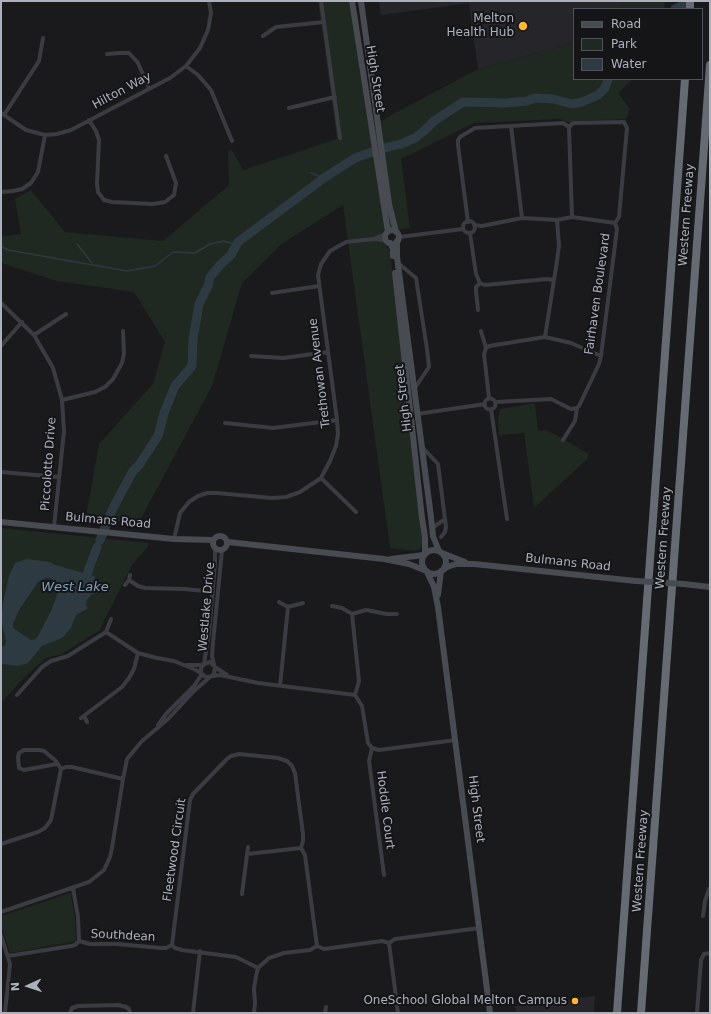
<!DOCTYPE html>
<html>
<head>
<meta charset="utf-8">
<style>
  body { margin:0 }
  #map { position:relative; width:711px; height:1014px; overflow:hidden; background:#1a1a1d; font-family:"DejaVu Sans",sans-serif }
  canvas { display:block }
  .frame { position:absolute; inset:0; border:2px solid #acb1bd; pointer-events:none }
  .legend { position:absolute; left:573px; top:8px; width:130px; height:72px; box-sizing:border-box; background:#151518; border:1px solid #51535a; margin:0; padding:5px 7px; list-style:none; font-size:12px; color:#acb1bd }
  .legend li { display:flex; align-items:center; gap:8px; height:20px }
  .legend b { width:20px; border:1px solid #51535a }
  .north { position:absolute; left:8px; top:966px; width:40px; height:40px; -webkit-text-stroke:3px #151518; paint-order:stroke; rotate:267deg; font-size:11px; font-weight:700; line-height:16px; text-align:center; color:#acb1bd }
  .north::after { content:''; display:block; margin:auto; width:14px; height:18px; background:#acb1bd; clip-path:polygon(50% 0,100% 100%,50% 72%,0 100%) }
</style>
</head>
<body>
<div id="map">
<canvas width="711" height="1014"></canvas>
<div class="frame"></div>
<ul class="legend">
<li><b style="height:5px;background:#494b52"></b>Road</li>
<li><b style="height:11px;background:#1f2821"></b>Park</li>
<li><b style="height:11px;background:#2e3a42"></b>Water</li>
</ul>
<div class="north">N</div>
</div>
<script>
const ctx = document.querySelector('canvas').getContext('2d');
ctx.lineJoin = 'round';
function paint(path, color) {
  ctx.fillStyle = color;
  ctx.fill(path, 'evenodd');
}
function shape(rows) {
  const path = new Path2D();
  for (const r of rows) {
    if (r.length === 3) {
      path.moveTo(r[0] + r[2], r[1]);
      path.arc(r[0], r[1], r[2], 0, 2 * Math.PI);
      continue;
    }
    path.moveTo(r[0], r[1]);
    for (let i = 2; i < r.length; i += 2) path.lineTo(r[i], r[i + 1]);
  }
  return path;
}
function stroke(path, color, width, dash) {
  ctx.strokeStyle = color;
  ctx.lineWidth = width;
  ctx.lineCap = dash ? 'butt' : 'round';
  ctx.setLineDash(dash || []);
  ctx.stroke(path);
}
function drawText(font, color, halo, rows, align = 'center') {
  ctx.font = font + ' "DejaVu Sans",sans-serif';
  ctx.lineWidth = 4;
  ctx.setLineDash([]);
  ctx.textBaseline = 'middle';
  ctx.strokeStyle = halo;
  ctx.fillStyle = color;
  for (const [text, x, y, turn = 0] of rows) {
    ctx.save();
    ctx.translate(x, y);
    ctx.rotate((+turn || 0) * Math.PI / 180);
    ctx.textAlign = isNaN(turn) ? turn : align;
    if (halo) ctx.strokeText(text, 0, 0);
    ctx.fillText(text, 0, 0);
    ctx.restore();
  }
}
paint(shape([
  [379,1,622,1,617,9,574,9,574,43,478,69,469,3,381,15],
  [595,996,594,1013,516,1013,515,1006]
]), '#26262a');
paint(shape([
  [318,1,351,1,370,128,395,113,478,69,574,43,574,79,633,79,618,93,630,109,626,119,575,121,571,123,559,119,474,123,401,159,410,228,400,229,385,227,383,233,384,243,390,251,423,541,421,548,416,551,390,548,343,205,280,245,242,283,212,386,138,524,86,516,99,444,153,384,165,342,134,292,57,281,4,264,1,261,1,235,4,236,21,234,15,199,31,190,65,232,163,241,229,185,228,151,232,150,243,170,337,139],
  [622,1,665,1,664,9,617,9],
  [535,403,538,431,547,430,589,454,586,460,534,508,524,433,499,435,498,419,500,409],
  [1,528,149,543,147,548,132,565,99,631,92,635,62,654,46,658,23,679,1,703],
  [73,892,71,896,75,917,76,940,72,942,10,953,1,925,1,916]
]), '#1f2821');
paint(shape([
  [27,559,50,562,55,565,94,576,97,582,98,588,97,592,91,595,87,600,86,605,88,608,76,615,71,628,62,638,42,646,28,663,18,666,1,664,1,647,5,646,6,641,1,619,3,603,9,576,15,563],
  [46,578,51,578,57,585,59,590,51,611,38,636,36,639,31,640,13,628,13,624,19,610,38,582]
]), '#2e3a42');
stroke(shape([
  [311,173,324,178],
  [77,244,92,263],
  [1,246,8,250,127,271,155,266,173,252,195,253,210,244,224,241,230,243,238,242]
]), '#2e3a42', 1.5);
stroke(shape([
  [675,9,685,4],
  [401,144,415,138,425,130,434,121,463,102,506,103,527,101,535,98,553,99,572,104,582,102,598,95,605,88,608,79],
  [385,148,396,145],
  [100,540,113,508,133,471,139,465,158,436,164,413,175,386,192,366,193,339,199,304,208,286,210,277,221,264,231,255,238,242,324,178,355,158,372,152],
  [87,574,97,547]
]), '#2e3a42', 9);
stroke(shape([
  [321,1,340,138],
  [263,36,276,27,324,22],
  [107,54,120,53,129,53,138,63,149,88],
  [186,66,198,75,211,90,232,141],
  [289,108,335,97],
  [1,113,26,130,45,135,57,134,71,130,170,78,186,66,200,48,208,30,211,13,209,1],
  [4,115,39,61,43,38],
  [89,120,96,131,99,140,97,184,98,192,104,200,112,202,153,204,165,202,174,195,176,183,166,156],
  [511,126,522,218],
  [1,192,13,191,22,189,31,183,38,172,45,135],
  [572,217,569,127,573,123,624,122,627,128,619,217,615,223],
  [469,227,6],
  [468,222,458,145,458,140,460,137,475,128,563,123,569,127],
  [474,225,482,226,522,218,557,220,572,217,615,223],
  [470,233,476,274,480,283,485,285,547,279,554,280],
  [399,237,463,229],
  [373,239,386,234],
  [398,263,416,278,427,349,429,367,415,388],
  [272,293,319,286],
  [1,303,34,335,53,368,62,400,64,431,54,527],
  [478,310,476,291,476,287,480,283],
  [481,331,486,348],
  [34,335,66,314],
  [545,337,557,261,559,245,557,220],
  [1,346,22,322],
  [251,356,283,358,328,352],
  [489,398,484,354,486,348,489,346,545,337,571,343,601,356],
  [490,404,5.5],
  [62,400,95,392,105,387,113,379,122,363,124,354,123,331],
  [496,402,551,399,571,409,577,408,579,406,599,364,601,356,617,229,615,223],
  [491,409,507,519],
  [417,414,485,404],
  [225,423,273,428,337,420],
  [563,440,575,421,577,408],
  [423,448,438,464,446,527,445,532,441,537],
  [1,472,59,477],
  [321,478,356,512],
  [432,528,445,519],
  [174,539,180,513,189,502,198,496,207,493,217,493,272,498,286,497,300,492,321,478,330,461,336,446,338,434,337,420,318,275,321,264,330,251,346,242,373,239,386,240],
  [129,580,138,586,145,588,185,589,213,592],
  [125,585,129,580,130,575],
  [279,602,288,607,303,603],
  [332,606,342,608,352,614,366,610,387,614,397,614],
  [352,614,359,681,355,695],
  [106,632,138,653,157,658,174,661,196,670,206,677,210,677,214,674,215,667,210,662,204,664,201,668,201,673],
  [204,664,209,633,215,562,215,548],
  [186,665,203,665],
  [214,665,212,656,213,643,222,550],
  [215,667,227,675],
  [213,676,220,675,258,683,355,695,362,706,368,743,372,748,379,750,456,740],
  [280,686,288,607],
  [17,695,42,667,51,661,68,656,106,632,111,619],
  [84,716,87,722],
  [81,718,122,687,129,678,134,669,138,653],
  [158,725,166,714,194,686,202,674],
  [372,748,369,761,384,875],
  [57,764,24,770,19,768,18,757,19,753,24,750,40,750,44,751,56,761,61,769],
  [61,769,66,767,72,767,123,779],
  [1,844,38,832,45,828,51,820,61,769],
  [247,854,301,848],
  [73,888,78,917,79,941],
  [242,894,248,847],
  [1,912,89,882,104,870,110,857,112,848,123,779,127,759,142,741,168,719,195,690,210,677],
  [703,916,705,901,709,889],
  [1,935,10,964,5,1013],
  [389,943,398,1013],
  [172,945,190,800,193,794,226,760,231,756,239,754,278,758,287,761,292,766,295,773,303,834,303,841,301,848,305,855,317,946],
  [8,956,71,946,75,945,79,941,90,944,117,944,161,948,166,948,172,945,175,948,182,950,236,957,258,968],
  [70,1013,72,1008,78,1006,118,1005,126,1007,129,1009,130,1013],
  [193,1013,200,951],
  [254,1013,255,1003,254,989,256,976,258,968,269,958,284,953,310,950,317,946,324,949,382,941,389,943,395,939,480,928],
  [325,1013,326,1007],
  [697,1013,701,960,704,954,710,953]
]), '#3b3c42', 4);
stroke(shape([
  [352,1,388,232],
  [361,1,389,204,396,232],
  [392,237,7],
  [397,241,397,257,431,517,433,536,439,551],
  [390,243,393,249,393,256],
  [395,273,422,518,425,537,425,554],
  [1,522,174,539,213,540],
  [220,543,7],
  [228,542,384,559,409,564,424,570],
  [434,562,12],
  [442,553,465,562],
  [391,559,424,555],
  [443,570,447,567,456,564,474,564,636,581],
  [427,572,434,587,438,607,490,1013],
  [684,584,710,587],
  [438,595,441,571]
]), '#494b52', 6);
stroke(shape([
  [690,9,690,1],
  [617,1013,685,79],
  [641,1013,710,65]
]), '#666a73', 8);
stroke(shape([
  [636,581,684,584]
]), '#494b52', 6);
for (const [x, y, r, color] of [
  [523,26,5,"#ffb630"],
  [575,1001,4,"#ffb630"]
]) {
  const dot = new Path2D();
  dot.arc(x, y, r, 0, 2 * Math.PI);
  ctx.fillStyle = color;
  ctx.fill(dot);
  stroke(dot, '#151518', 1.5);
}
drawText('12px', '#acb1bd', '#151518', [
  ["Melton",514,19],
  ["Health Hub",514,33],
  ["OneSchool Global Melton Campus",567,1001]
], 'right');
drawText('12px', '#acb1bd', '#151518', [
  ["High Street",375,79,81],
  ["Hilton Way",122,91,-28],
  ["Western Freeway",687,215,-86],
  ["Fairhaven Boulevard",598,294,-82],
  ["Trethowan Avenue",320,373,-97],
  ["High Street",404,398,-97],
  ["Piccolotto Drive",49,464,-86],
  ["Bulmans Road",108,521,5],
  ["Western Freeway",664,538,-86],
  ["Bulmans Road",568,563,6],
  ["Westlake Drive",207,607,-85],
  ["High Street",476,809,83],
  ["Hoddle Court",385,810,83],
  ["Fleetwood Circuit",175,850,-82],
  ["Western Freeway",641,861,-86],
  ["Southdean",123,936,3]
]);
drawText('italic 13px', '#81a0ba', '#151518', [
  ["West Lake",75,588]
]);
</script>
</body>
</html>
